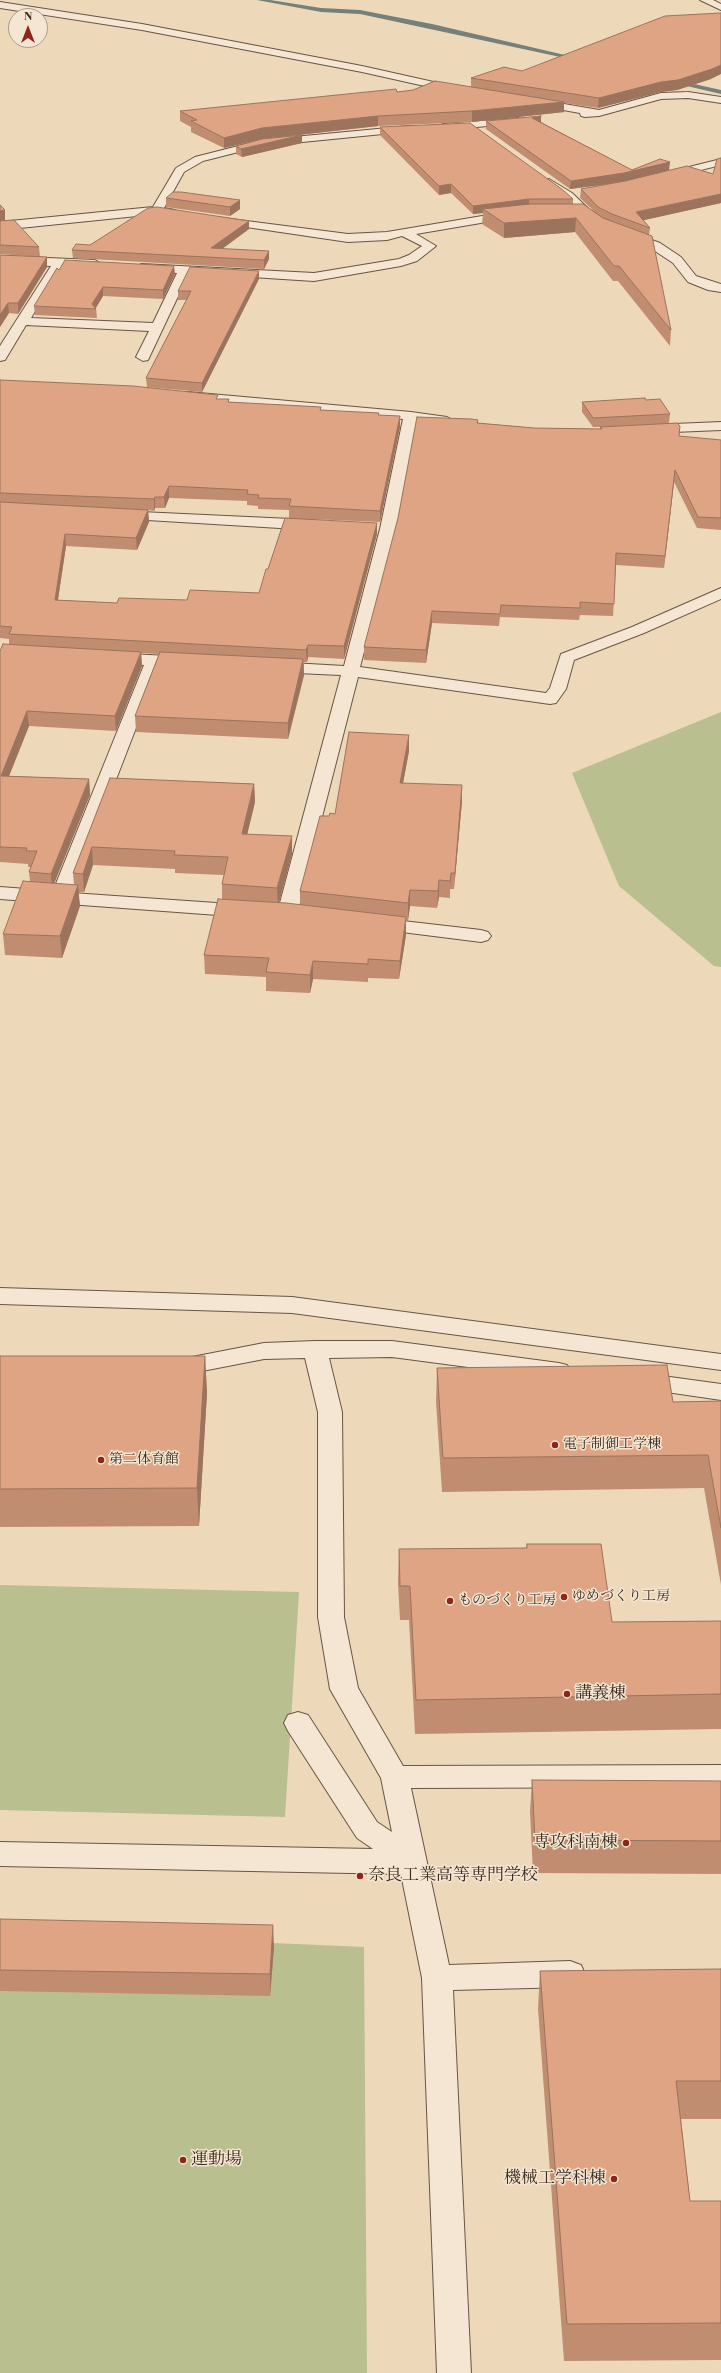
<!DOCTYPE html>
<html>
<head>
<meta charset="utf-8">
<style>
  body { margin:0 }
  #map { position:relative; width:721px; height:2373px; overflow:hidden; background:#eed8ba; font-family:"Libre Bodoni",serif }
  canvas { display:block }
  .north { position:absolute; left:8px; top:8px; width:40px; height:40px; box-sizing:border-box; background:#f4e6d2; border:1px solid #aa9b8a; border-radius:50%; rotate:0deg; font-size:11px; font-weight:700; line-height:16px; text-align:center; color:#3a2b1e }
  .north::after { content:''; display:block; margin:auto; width:14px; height:18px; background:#8f2418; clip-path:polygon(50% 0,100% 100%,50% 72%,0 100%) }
</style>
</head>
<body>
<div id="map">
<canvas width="721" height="2373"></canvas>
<div class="north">N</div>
</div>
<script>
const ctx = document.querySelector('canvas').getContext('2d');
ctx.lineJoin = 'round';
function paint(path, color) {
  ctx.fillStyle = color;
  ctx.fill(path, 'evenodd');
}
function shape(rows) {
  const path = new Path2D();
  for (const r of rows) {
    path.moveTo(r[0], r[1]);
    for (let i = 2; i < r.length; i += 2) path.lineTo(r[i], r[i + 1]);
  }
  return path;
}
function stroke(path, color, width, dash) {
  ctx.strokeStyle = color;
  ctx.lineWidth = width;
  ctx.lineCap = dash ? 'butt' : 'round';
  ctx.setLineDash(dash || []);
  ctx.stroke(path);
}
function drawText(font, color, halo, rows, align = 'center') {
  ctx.font = font + ' "Libre Bodoni","Noto Serif JP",serif';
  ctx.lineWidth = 3;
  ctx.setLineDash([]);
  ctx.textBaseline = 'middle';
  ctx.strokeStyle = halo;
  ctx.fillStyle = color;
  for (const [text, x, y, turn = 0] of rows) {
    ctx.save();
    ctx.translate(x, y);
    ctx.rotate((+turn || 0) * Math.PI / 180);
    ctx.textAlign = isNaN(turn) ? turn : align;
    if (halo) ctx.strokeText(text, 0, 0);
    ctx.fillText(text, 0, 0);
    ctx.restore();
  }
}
paint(shape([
  [721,712,721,967,714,966,619,886,572,773],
  [0,1585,299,1592,285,1817,0,1810],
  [0,1931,364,1947,367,2373,0,2373]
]), '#b9bf8f');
paint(shape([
  [257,0,270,0,321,8,360,10,432,24,582,59,579,61,360,14,321,12,257,0],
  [676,80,721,90,721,94,674,83,676,80]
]), '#748079');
const lane = shape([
  [315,1341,392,1341,559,1363,567,1365,571,1371,567,1377,559,1379,392,1357,329,1358,342,1412,344,1617,358,1688,403,1766,721,1765,721,1787,411,1788,449,1965,570,1961,581,1965,585,1974,581,1983,570,1987,453,1990,471,2373,437,2373,422,1978,401,1874,0,1866,0,1842,373,1849,357,1838,288,1731,284,1723,288,1715,298,1712,308,1715,377,1822,392,1832,381,1778,330,1689,318,1617,318,1412,305,1358,264,1359,192,1373,168,1371,164,1365,168,1359,176,1357,192,1357,264,1343,315,1341],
  [641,1373,721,1384,721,1400,632,1387,629,1381,632,1375,641,1373]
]);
const street = shape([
  [700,0,713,0,721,4,721,10,700,0],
  [0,2,142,24,362,66,456,87,461,90,456,93,362,72,142,30,0,8,0,2],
  [688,92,721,97,721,103,688,98,661,99,599,116,585,117,581,116,580,113,535,105,530,102,535,99,599,110,661,93,688,92],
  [517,118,521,119,521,123,443,130,438,127,443,124,517,118],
  [409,126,413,127,413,131,262,146,203,161,184,172,164,208,175,210,177,212,175,214,157,214,0,230,0,222,153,207,176,168,195,157,262,140,409,126],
  [721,159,721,165,665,179,659,176,661,174,721,159],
  [549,179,572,193,597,217,611,225,660,243,681,257,696,276,721,284,721,292,708,290,688,282,673,263,652,249,603,231,589,223,564,197,545,184,543,182,549,179],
  [512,211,518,215,516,217,416,234,436,246,417,261,401,266,314,281,189,273,148,360,143,361,136,357,149,331,26,325,5,360,0,361,0,346,51,266,0,264,0,256,95,260,101,264,95,268,62,266,31,318,153,323,177,273,145,271,139,267,141,264,314,273,399,259,409,255,422,246,402,236,387,240,348,242,219,223,213,219,215,217,348,234,387,232,512,211],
  [188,392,411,412,447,417,454,421,447,425,417,421,396,529,360,667,546,693,550,688,561,654,632,627,721,588,721,599,644,633,574,660,566,689,556,703,550,704,358,677,297,914,294,918,287,920,280,918,277,914,341,675,274,672,268,671,266,667,268,663,274,662,344,666,380,529,403,419,183,399,181,396,183,393,188,392],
  [721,422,721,430,650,433,643,429,650,425,721,422],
  [119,511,313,520,321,525,313,530,114,518,112,515,114,512,119,511],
  [113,653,186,657,192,659,194,662,192,665,186,667,160,666,72,893,245,905,252,907,255,911,252,915,245,917,0,899,0,887,53,891,144,665,107,661,105,658,107,655,113,653],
  [377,918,481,930,488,932,491,936,488,940,481,942,370,928,367,924,370,920,377,918],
  [0,1288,292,1297,721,1354,721,1370,292,1313,0,1304,0,1288]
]);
stroke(lane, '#675645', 2);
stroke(street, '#675645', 2);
paint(lane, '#f4e6d2');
paint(street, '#f4e6d2');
paint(shape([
  [522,71,711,79,677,90,661,92,598,108,564,103,564,112,472,122,378,126,262,139,224,148,191,132,191,127,180,121,180,111,397,92,471,87,471,78],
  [486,121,541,122,632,170,669,170,624,182,570,189,486,129],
  [380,127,573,199,573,204,593,210,580,198,581,189,713,174,721,158,721,203,643,220,650,228,649,235,671,330,670,346,618,281,613,281,575,232,504,238,482,224,483,213,473,214,451,193,439,195,380,135],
  [302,135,302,143,242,157,236,154,236,146],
  [166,198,240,200,240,209,230,216,166,207],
  [0,221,39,247,40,257,0,254,0,255,47,257,47,267,18,314,9,313,0,327],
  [249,221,249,229,222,249,269,251,269,259,264,269,73,258,72,250,90,245],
  [59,270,175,274,163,299,103,296,96,308,97,318,35,315,34,306],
  [259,271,259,279,202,392,147,387,146,378,187,300,178,300,178,291],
  [0,380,218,399,229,402,321,407,321,410,379,415,400,427,380,522,289,518,289,510,258,509,258,506,247,505,247,501,169,498,165,508,155,508,154,511,148,510,149,522,137,550,66,546,58,600,117,603,187,600,259,593,268,569,377,523,377,534,344,659,308,657,307,662,304,662,304,675,288,739,136,732,135,716,159,654,141,653,142,666,116,731,29,726,9,776,89,779,90,795,54,883,74,885,73,873,110,778,254,784,255,802,247,834,292,836,292,854,279,903,300,905,300,891,329,816,335,814,409,751,403,783,462,801,454,889,450,889,450,898,439,897,437,908,410,906,408,920,406,920,406,935,399,979,368,978,368,982,313,979,310,993,266,991,266,977,205,974,204,955,222,899,222,884,224,875,175,873,175,869,93,865,84,892,78,892,80,906,62,958,5,955,3,934,30,881,29,872,31,867,28,867,28,864,0,862,0,651,9,644,9,639,0,638],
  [646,400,670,414,669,423,680,426,679,436,721,440,721,530,697,528,674,482,664,568,616,565,613,616,580,615,579,620,500,617,499,626,432,623,426,663,364,660,364,647,478,420,478,423,534,428,600,429,600,427,593,427,582,412,582,402],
  [0,1356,205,1356,207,1393,199,1526,0,1527],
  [437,1368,673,1402,721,1401,721,1585,704,1488,442,1492,436,1402],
  [527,1544,612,1622,721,1621,721,1729,415,1734,409,1620,400,1620,398,1583,399,1549,526,1548],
  [532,1780,721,1781,721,1874,533,1873,530,1812],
  [0,1919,274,1947,270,1996,0,1991],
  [721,1969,721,2119,681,2119,690,2201,721,2201,721,2360,564,2361,538,2009,540,1971]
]), '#c08d71');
paint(shape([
  [721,65,721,74,711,79,677,90,661,92,598,108,599,98],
  [564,102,564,112,472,122,472,111],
  [378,116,378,126,262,139,224,148,224,138,262,128],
  [541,116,541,124,532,118],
  [302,135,302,143,242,157,241,149],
  [670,162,669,170,624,182,570,189,571,181],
  [451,184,451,193,439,195,439,186],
  [721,194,721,203,636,222,636,212],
  [529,199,529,208,483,209,483,213,473,214,473,206],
  [240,200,240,209,230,216,230,207],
  [5,210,5,220,0,221,0,211],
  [576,218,575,232,504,238,504,223],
  [249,221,249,229,211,257,211,248],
  [269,251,269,259,264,269,264,260],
  [47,257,47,267,18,314,18,303],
  [174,266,175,274,163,299,163,290],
  [259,271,259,279,202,392,202,383],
  [103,287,103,296,95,309,92,304],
  [8,303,9,313,0,327,0,315],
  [400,416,400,427,380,522,380,511],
  [675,470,674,482,664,568,665,556],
  [169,486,169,498,165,508,164,497],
  [155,497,155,508,154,511,154,499],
  [148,510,149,522,137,550,136,538],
  [377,523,377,534,344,659,344,646],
  [65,534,66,546,56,612,55,600],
  [432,611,432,623,426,663,426,650],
  [308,645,308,657,307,662,306,650],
  [141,652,142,666,116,731,115,716],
  [303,659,304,675,288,739,288,723],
  [27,711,29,726,3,791,1,776],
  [409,735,409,751,400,799,400,783],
  [89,779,90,795,52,889,51,874],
  [254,784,255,802,243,852,242,834],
  [462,785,462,801,454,889,455,873],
  [292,836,292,854,278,906,277,888],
  [92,847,93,865,84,892,83,874],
  [451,873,450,889,450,898,450,881],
  [439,880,439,897,437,908,438,891],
  [78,885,80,906,62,958,60,936],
  [410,890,410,906,408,920,408,903],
  [406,917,406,935,399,979,400,961],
  [313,961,313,979,310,993,310,975],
  [205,1356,207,1393,199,1526,197,1488],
  [273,1925,274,1947,270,1996,270,1974]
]), '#9c735c');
const building = shape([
  [721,13,721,65,712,69,678,80,661,82,599,98,471,78,504,67,522,71,665,16,721,13],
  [435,81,564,102,472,111,378,116,262,128,224,138,191,121,197,120,180,111,396,89,397,92,413,90,435,81],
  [541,116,532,118,632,170,660,159,670,162,624,173,571,181,486,121,541,116],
  [470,123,563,190,573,199,529,199,473,206,451,184,439,186,380,127,470,123],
  [302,135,241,149,236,146,262,139,302,135],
  [721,158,721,194,636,212,650,228,612,214,598,207,581,189,625,181,687,166,713,174,717,159,721,158],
  [173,192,181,192,240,200,230,207,166,198,173,192],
  [530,204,583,204,603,218,652,236,671,330,619,266,614,266,576,218,504,223,483,209,530,204],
  [0,205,5,210,0,211,0,205],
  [157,207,249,221,211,248,269,251,264,260,72,250,76,244,90,245,148,208,157,207],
  [14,220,39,247,0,245,0,221,14,220],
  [0,255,47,257,18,303,8,303,0,315,0,255],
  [65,260,174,266,163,290,103,287,92,304,96,309,34,306,57,268,59,270,65,260],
  [190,267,259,271,202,383,146,378,191,291,178,291,190,267],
  [0,380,133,386,218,395,216,399,229,399,228,402,321,407,320,410,379,413,378,415,400,416,380,511,289,506,291,499,258,498,259,495,247,494,248,490,169,486,164,497,155,497,154,499,0,493,0,380],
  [645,398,646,400,660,399,670,414,593,418,582,402,645,398],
  [417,417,471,419,478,420,477,423,534,428,602,429,600,427,677,423,680,426,679,436,721,440,721,518,698,517,675,470,665,556,616,553,614,604,580,602,580,608,501,605,500,614,432,611,426,650,364,647,398,518,417,417],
  [0,502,148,510,136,538,65,534,55,600,117,603,119,598,187,600,190,590,259,593,266,569,268,569,285,518,377,523,344,646,308,645,306,650,9,634,12,627,0,626,0,502],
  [3,644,141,652,115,716,27,711,1,776,89,779,51,874,29,872,37,851,26,851,27,848,0,847,0,651,3,644],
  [160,652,303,659,288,723,135,716,160,652],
  [349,732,409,735,400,783,462,785,455,873,451,873,450,881,439,880,438,891,410,890,408,903,300,891,320,816,329,816,330,813,335,814,349,732],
  [110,778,254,784,242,834,292,836,277,888,222,884,228,857,174,855,175,851,92,847,83,874,73,873,110,778],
  [23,881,78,885,60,936,3,934,23,881],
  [218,899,286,903,406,917,400,961,368,959,368,964,313,961,310,975,266,972,269,958,204,955,218,899],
  [0,1356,205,1356,197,1488,0,1489,0,1356],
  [667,1365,673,1402,721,1401,721,1528,708,1455,443,1458,437,1368,667,1365],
  [527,1544,601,1544,612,1622,721,1621,721,1694,416,1700,410,1586,400,1586,399,1549,527,1548,527,1544],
  [532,1780,721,1781,721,1841,535,1840,532,1780],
  [0,1919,273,1925,270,1974,0,1970,0,1919],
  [721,1969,721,2081,676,2081,690,2201,721,2201,721,2323,567,2324,540,1971,721,1969]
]);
paint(building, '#dfa483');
stroke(building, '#9c735c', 1);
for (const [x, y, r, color] of [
  [555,1445,4,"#8f2418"],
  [101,1460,4,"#8f2418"],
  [564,1597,4,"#8f2418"],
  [450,1601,4,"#8f2418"],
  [567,1694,4,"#8f2418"],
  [626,1843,4,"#8f2418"],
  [360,1876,4,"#8f2418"],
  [183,2160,4,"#8f2418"],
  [614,2179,4,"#8f2418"]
]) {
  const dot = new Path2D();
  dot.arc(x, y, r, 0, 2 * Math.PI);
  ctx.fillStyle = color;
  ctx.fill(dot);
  stroke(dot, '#f4e6d2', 1.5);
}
drawText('14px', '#3a2b1e', '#f4e6d2', [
  ["電子制御工学棟",563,1445],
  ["第二体育館",109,1460],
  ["ゆめづくり工房",572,1597],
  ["ものづくり工房",458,1601]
], 'left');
drawText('17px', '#3a2b1e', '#f4e6d2', [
  ["講義棟",575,1694],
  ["専攻科南棟",618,1843,"right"],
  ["奈良工業高等専門学校",368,1876],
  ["運動場",191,2160],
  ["機械工学科棟",606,2179,"right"]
], 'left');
</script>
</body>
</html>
